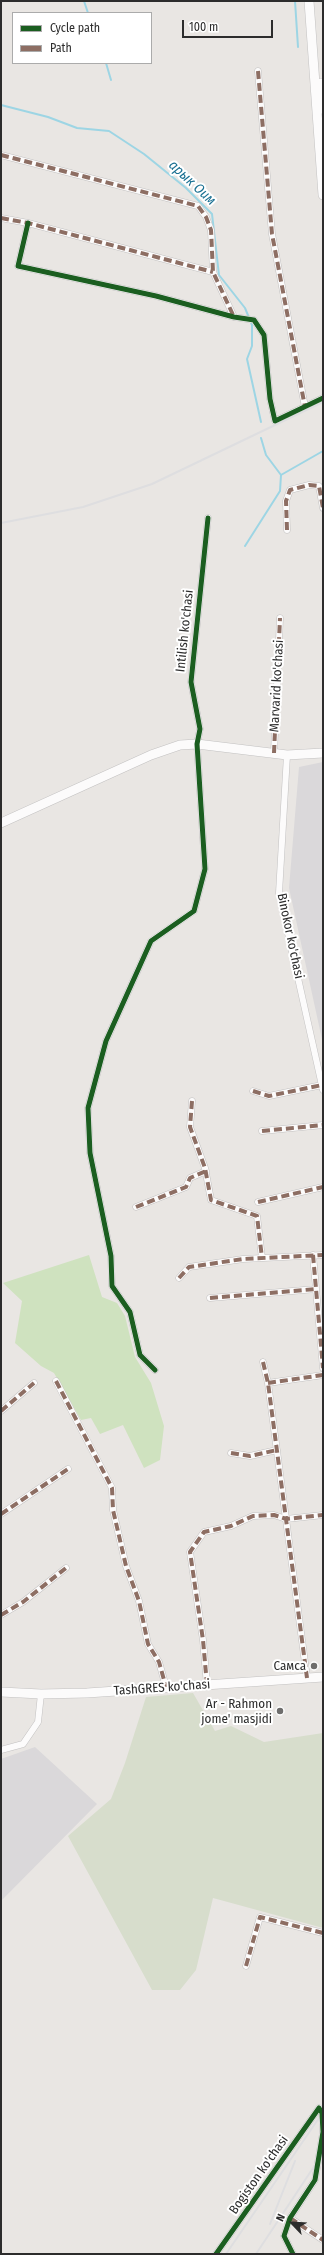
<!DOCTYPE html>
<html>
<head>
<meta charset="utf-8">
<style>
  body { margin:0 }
  #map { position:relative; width:324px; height:2255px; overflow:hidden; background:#e9e6e3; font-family:"Fira Sans Condensed",sans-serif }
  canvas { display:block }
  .frame { position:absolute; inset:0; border:2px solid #2c2c2c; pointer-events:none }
  .legend { position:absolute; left:12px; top:12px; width:140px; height:52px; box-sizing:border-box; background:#fff; border:1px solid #ababab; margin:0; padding:5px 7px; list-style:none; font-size:12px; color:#2c2c2c }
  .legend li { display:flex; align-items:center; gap:8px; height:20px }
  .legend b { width:20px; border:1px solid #ababab }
  .north { position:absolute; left:272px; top:2203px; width:40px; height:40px; -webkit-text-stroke:3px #fff; paint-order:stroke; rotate:295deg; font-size:11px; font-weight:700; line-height:16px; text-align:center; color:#2c2c2c }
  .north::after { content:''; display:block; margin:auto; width:14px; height:18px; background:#2c2c2c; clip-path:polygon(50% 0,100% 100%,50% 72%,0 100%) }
  .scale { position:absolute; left:182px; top:20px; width:91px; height:18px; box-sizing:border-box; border:2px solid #2c2c2c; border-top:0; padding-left:5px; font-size:12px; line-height:14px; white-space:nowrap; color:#2c2c2c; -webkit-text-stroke:3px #fff; paint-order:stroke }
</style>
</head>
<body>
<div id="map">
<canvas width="324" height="2255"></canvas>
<div class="frame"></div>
<ul class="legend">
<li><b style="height:5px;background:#1b5e20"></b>Cycle path</li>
<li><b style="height:5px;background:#8d6e63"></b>Path</li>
</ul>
<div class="north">N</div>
<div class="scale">100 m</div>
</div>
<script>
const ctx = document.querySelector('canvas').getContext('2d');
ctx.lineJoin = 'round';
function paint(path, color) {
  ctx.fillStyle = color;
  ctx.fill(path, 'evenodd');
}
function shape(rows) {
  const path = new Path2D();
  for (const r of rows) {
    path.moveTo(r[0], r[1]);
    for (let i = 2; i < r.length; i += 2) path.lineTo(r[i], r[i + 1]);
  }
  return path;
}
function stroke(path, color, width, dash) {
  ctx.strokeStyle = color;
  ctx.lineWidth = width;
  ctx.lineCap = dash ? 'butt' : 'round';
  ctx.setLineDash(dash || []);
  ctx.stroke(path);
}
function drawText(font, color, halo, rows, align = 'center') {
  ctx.font = font + ' "Fira Sans Condensed",sans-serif';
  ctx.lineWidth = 4;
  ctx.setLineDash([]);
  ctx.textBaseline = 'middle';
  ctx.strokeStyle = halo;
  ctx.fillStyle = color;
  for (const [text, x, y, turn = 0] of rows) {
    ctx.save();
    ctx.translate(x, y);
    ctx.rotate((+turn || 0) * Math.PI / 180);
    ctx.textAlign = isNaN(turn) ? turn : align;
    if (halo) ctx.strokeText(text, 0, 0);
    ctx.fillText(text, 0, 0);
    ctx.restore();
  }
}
paint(shape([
  [323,762,323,1044,289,888,299,767],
  [35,1747,97,1804,1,1901,1,1759]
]), '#dad8da');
paint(shape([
  [89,1255,102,1297,117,1303,125,1316,135,1357,151,1383,164,1426,160,1460,144,1468,123,1425,100,1434,91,1418,81,1420,54,1373,41,1366,15,1343,22,1301,3,1283]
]), '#cfe2bf');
paint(shape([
  [193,1693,215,1731,231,1726,264,1742,323,1733,323,1928,213,1898,196,1970,180,1990,152,1990,68,1836,111,1799,125,1763,146,1697]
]), '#d7ddcc');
stroke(shape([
  [84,1,88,13],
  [295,1,298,47],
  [106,63,111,80],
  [1,105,48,117,77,128,109,131,144,154,186,188,212,214,219,275,245,308,252,325,252,346,247,359,261,422],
  [281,475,323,451],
  [245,546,280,491,281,475,266,455,261,438]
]), '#9dd5e4', 2);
const minor = shape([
  [258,71,272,234,305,407],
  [1,155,198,206,206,217,211,230,213,272,234,317],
  [1,218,28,223,213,272],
  [28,223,18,266,156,296,234,317,254,320,264,335,270,399,275,421,323,398],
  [287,530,286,501,290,490,309,485,319,486,323,508],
  [274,753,280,618],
  [287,755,279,893,323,1090],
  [253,1091,269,1096,322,1085],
  [192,1101,190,1127,205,1168,211,1200,257,1216,262,1258],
  [262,1131,323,1125],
  [258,1202,323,1187],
  [136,1207,186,1187,190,1178,206,1171],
  [313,1255,323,1368],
  [179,1278,189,1267,243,1259,323,1255],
  [210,1298,316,1289],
  [263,1362,268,1383,307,1678],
  [155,1370,140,1355,130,1312,112,1286,111,1256,90,1153,88,1108,106,1041,151,941,194,911,205,869,197,744,200,729,191,682,208,518],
  [56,1381,112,1488,113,1510,126,1566,139,1601,148,1644,159,1662,166,1687],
  [268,1383,323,1375],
  [1,1411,34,1383],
  [231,1453,250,1456,277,1450],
  [1,1514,68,1469],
  [1,1615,23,1602,66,1568],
  [207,1685,203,1640,190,1552,204,1532,231,1526,253,1516,274,1515,286,1519,323,1515],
  [1,1750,23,1744,38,1722,41,1694],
  [246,1966,260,1917,323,1933],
  [290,2218,323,2240],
  [216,2254,319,2108,322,2113,323,2132,315,2180,290,2218,284,2236,293,2254]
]);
const secondary = shape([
  [309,1,323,195],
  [321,83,323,109],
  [1,823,151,755,180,745,197,744,287,755,323,753],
  [1,1692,41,1694,87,1693,323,1677]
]);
stroke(minor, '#c2c1c1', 7);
stroke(secondary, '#c2c1c1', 10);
stroke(minor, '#fcfbfb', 6);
stroke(secondary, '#fcfbfb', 9);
stroke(shape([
  [1,523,83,507,152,484,323,402],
  [270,2224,295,2161],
  [226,2254,323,2112],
  [256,2254,323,2153]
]), '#dedee0', 2);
stroke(shape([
  [258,71,272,234,305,407],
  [1,155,198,206,206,217,211,230,213,272,234,317],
  [1,218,28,223,213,272],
  [287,530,286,501,290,490,309,485,319,486,323,508],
  [274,753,280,618],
  [253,1091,269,1096,322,1085],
  [192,1101,190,1127,205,1168,211,1200,257,1216,262,1258],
  [262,1131,323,1125],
  [258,1202,323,1187],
  [136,1207,186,1187,190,1178,206,1171],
  [313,1255,323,1368],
  [179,1278,189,1267,243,1259,323,1255],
  [210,1298,316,1289],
  [263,1362,268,1383,307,1678],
  [56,1381,112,1488,113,1510,126,1566,139,1601,148,1644,159,1662,166,1687],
  [268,1383,323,1375],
  [1,1411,34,1383],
  [231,1453,250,1456,277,1450],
  [1,1514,68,1469],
  [1,1615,23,1602,66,1568],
  [207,1685,203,1640,190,1552,204,1532,231,1526,253,1516,274,1515,286,1519,323,1515],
  [246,1966,260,1917,323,1933],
  [290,2218,323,2240]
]), '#8d6e63', 4, [8, 4]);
stroke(shape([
  [28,223,18,266,156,296,234,317,254,320,264,335,270,399,275,421,323,398],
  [155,1370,140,1355,130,1312,112,1286,111,1256,90,1153,88,1108,106,1041,151,941,194,911,205,869,197,744,200,729,191,682,208,518],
  [216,2254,319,2108,322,2113,323,2132,315,2180,290,2218,284,2236,293,2254]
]), '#1b5e20', 5);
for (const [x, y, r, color] of [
  [314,1666,4,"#6e6d6c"],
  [280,1711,4,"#6e6d6c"]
]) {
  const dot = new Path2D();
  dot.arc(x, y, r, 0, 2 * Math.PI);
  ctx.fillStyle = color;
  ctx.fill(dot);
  stroke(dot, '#fff', 1.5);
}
drawText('13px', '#2c2c2c', '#fff', [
  ["Intilish ko'chasi",185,631,-84],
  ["Marvarid ko'chasi",277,686,-87],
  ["Binokor ko'chasi",290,936,78],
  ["TashGRES ko'chasi",162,1688,-4],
  ["Bogiston ko'chasi",259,2175,-55]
]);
drawText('13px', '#2c2c2c', '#fff', [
  ["Самса",306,1666],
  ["Ar - Rahmon",272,1704],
  ["jome' masjidi",272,1719]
], 'right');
drawText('italic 14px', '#1a7092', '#fff', [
  ["арык Оим",192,183,43]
]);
</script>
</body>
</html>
